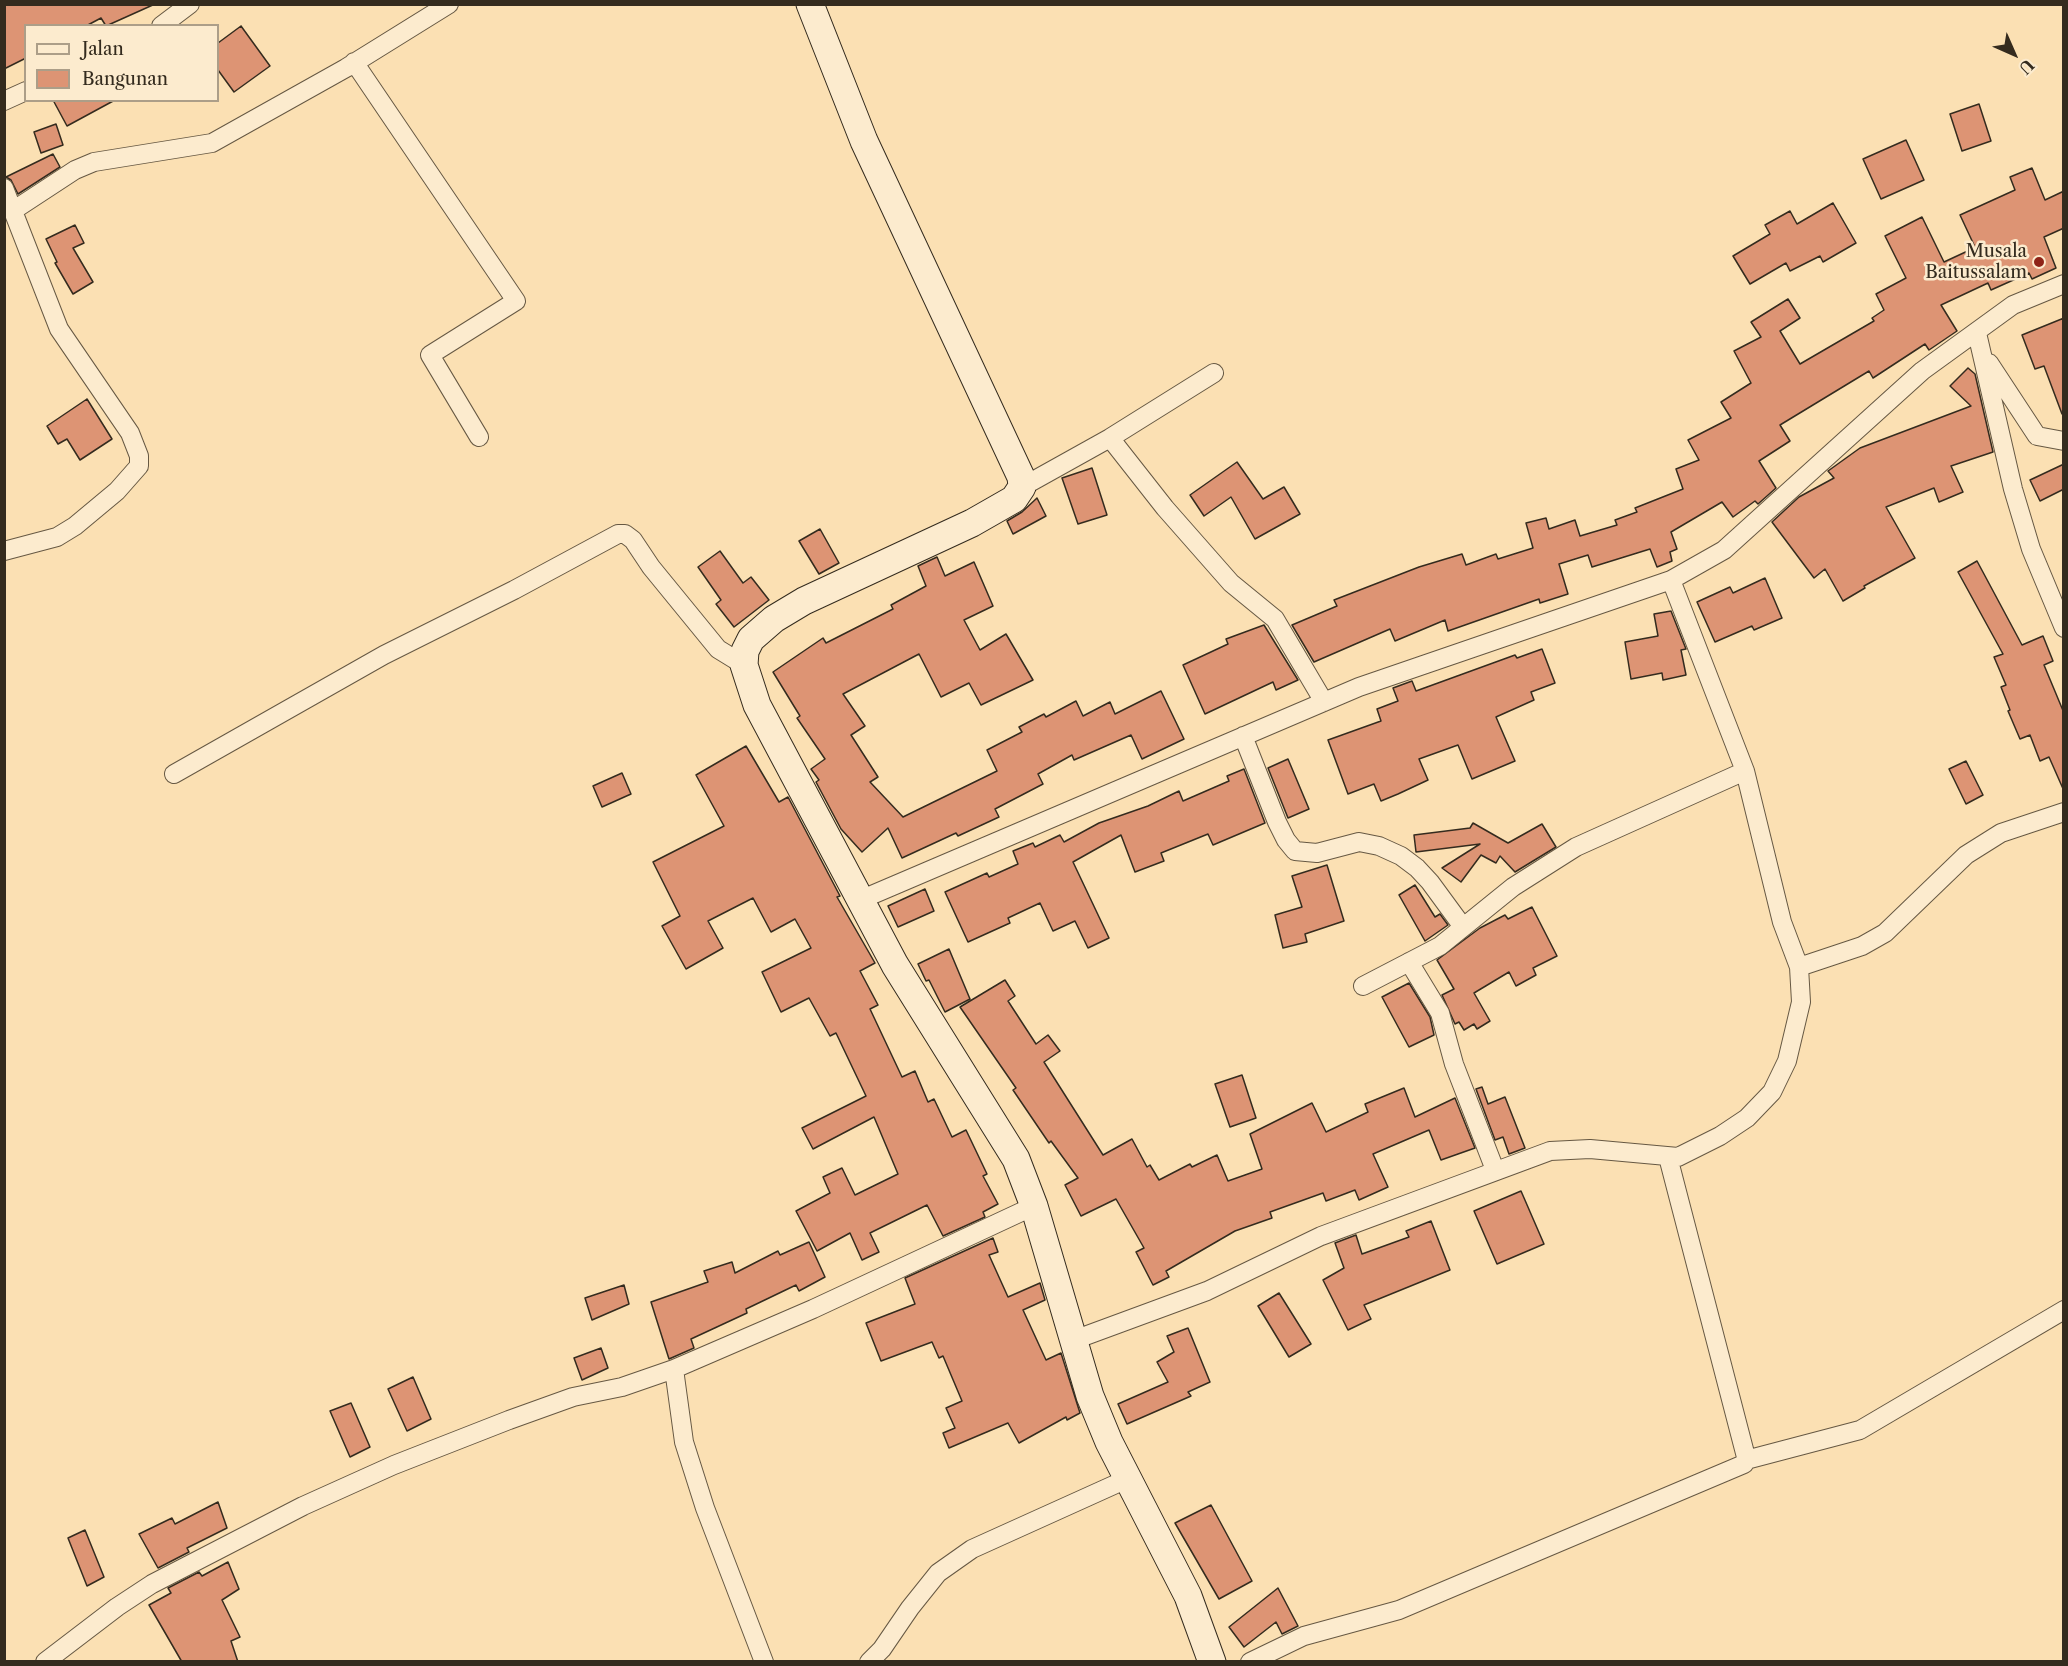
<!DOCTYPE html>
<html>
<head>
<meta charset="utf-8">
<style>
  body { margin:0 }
  #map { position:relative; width:2068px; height:1666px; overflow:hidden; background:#fbe0b3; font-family:"Libre Caslon Text",serif }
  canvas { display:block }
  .frame { position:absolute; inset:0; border:6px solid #342b1e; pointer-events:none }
  .legend { position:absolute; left:24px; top:24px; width:195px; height:78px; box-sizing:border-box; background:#fcebce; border:2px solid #ac9e88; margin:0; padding:8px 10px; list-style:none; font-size:18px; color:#342b1e }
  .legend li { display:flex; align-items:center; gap:12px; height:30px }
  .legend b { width:30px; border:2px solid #ac9e88 }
  .north { position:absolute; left:1984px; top:24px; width:60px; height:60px; -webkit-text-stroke:4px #fcebce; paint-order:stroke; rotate:135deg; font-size:16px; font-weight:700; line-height:24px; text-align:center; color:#342b1e }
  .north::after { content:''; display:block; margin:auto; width:21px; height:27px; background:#342b1e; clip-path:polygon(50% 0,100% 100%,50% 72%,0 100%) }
</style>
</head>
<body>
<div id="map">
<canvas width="2068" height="1666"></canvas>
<div class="frame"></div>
<ul class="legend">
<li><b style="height:8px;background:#fcebce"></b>Jalan</li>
<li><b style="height:16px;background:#dd9474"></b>Bangunan</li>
</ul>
<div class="north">U</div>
</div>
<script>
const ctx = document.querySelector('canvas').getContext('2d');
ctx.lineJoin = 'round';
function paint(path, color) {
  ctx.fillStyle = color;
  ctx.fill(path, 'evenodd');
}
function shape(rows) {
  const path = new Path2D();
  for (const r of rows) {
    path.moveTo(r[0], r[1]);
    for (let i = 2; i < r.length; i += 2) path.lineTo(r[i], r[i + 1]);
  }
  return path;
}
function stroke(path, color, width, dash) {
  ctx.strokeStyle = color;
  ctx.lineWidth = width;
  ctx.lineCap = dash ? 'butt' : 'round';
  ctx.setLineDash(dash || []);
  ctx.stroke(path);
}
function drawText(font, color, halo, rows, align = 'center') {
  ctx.font = font + ' "Libre Caslon Text",serif';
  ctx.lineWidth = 5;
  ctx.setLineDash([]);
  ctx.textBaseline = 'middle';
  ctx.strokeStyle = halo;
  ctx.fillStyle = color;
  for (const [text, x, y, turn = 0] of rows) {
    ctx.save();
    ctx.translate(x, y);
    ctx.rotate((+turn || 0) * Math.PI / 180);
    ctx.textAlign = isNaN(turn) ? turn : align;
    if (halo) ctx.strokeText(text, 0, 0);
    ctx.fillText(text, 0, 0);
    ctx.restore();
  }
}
const building = shape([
  [4,4,155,4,106,26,101,18,86,26,26,26,26,58,4,69,4,4],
  [241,26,270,66,234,92,218,70,218,43,241,26],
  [53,100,115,100,67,126,53,100],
  [1979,104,1991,141,1962,151,1950,114,1979,104],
  [56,124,63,145,41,153,34,132,56,124],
  [1906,140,1924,180,1881,199,1863,159,1906,140],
  [53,154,60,167,18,194,11,180,6,177,53,154],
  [2032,168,2045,200,2064,191,2064,228,2044,237,2056,268,2032,279,2029,273,1991,290,1988,283,1941,305,1957,331,1929,350,1925,344,1873,378,1869,371,1780,425,1790,441,1759,461,1776,488,1758,504,1755,501,1733,517,1722,502,1671,532,1677,549,1670,552,1672,561,1657,567,1650,549,1592,567,1588,555,1559,564,1568,594,1540,603,1539,599,1448,631,1445,620,1395,641,1390,629,1314,662,1292,625,1337,606,1334,600,1419,567,1462,554,1466,565,1496,554,1498,559,1533,548,1526,523,1546,518,1549,529,1575,520,1580,536,1617,525,1615,520,1637,512,1635,508,1683,489,1676,469,1699,460,1688,440,1731,418,1721,402,1751,383,1734,351,1761,337,1751,322,1788,299,1800,318,1780,331,1800,364,1874,321,1872,318,1884,310,1876,294,1906,278,1885,236,1922,217,1944,262,1972,249,1974,245,1960,215,2015,190,2010,177,2032,168],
  [1833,203,1856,243,1823,262,1820,256,1790,271,1786,263,1750,284,1733,256,1770,234,1765,225,1790,211,1797,224,1833,203],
  [75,225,84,243,73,248,93,282,73,294,55,263,57,262,46,239,75,225],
  [2064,318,2064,413,2062,414,2044,366,2035,369,2022,335,2064,318],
  [1968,368,1975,374,1993,452,1951,466,1963,492,1939,502,1934,488,1886,507,1915,558,1864,586,1865,588,1843,601,1825,569,1814,578,1772,522,1799,497,1834,478,1828,471,1860,448,1971,406,1950,386,1968,368],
  [87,399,112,439,80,460,67,439,58,444,47,426,87,399],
  [1237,462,1263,499,1284,487,1300,514,1255,539,1231,497,1204,516,1190,495,1237,462],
  [2064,464,2064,489,2040,501,2030,480,2064,464],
  [1092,468,1107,515,1078,524,1062,478,1092,468],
  [1037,498,1046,516,1013,534,1007,521,1022,512,1037,498],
  [820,529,839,563,819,574,799,541,820,529],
  [720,551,743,583,751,577,769,600,734,627,716,604,721,600,698,567,720,551],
  [937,557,945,576,974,562,993,606,964,620,980,650,1006,634,1033,680,981,705,969,683,941,697,919,654,843,694,865,726,851,735,878,777,870,782,903,817,997,771,987,750,1022,732,1019,727,1044,714,1046,717,1076,701,1083,716,1110,702,1115,714,1161,691,1184,739,1142,759,1131,735,1074,760,1072,755,1038,774,1043,784,995,809,999,817,958,836,956,833,902,858,888,828,862,852,841,829,816,782,819,780,811,769,825,759,797,718,800,716,773,672,823,638,826,643,893,609,891,605,926,586,918,566,937,557],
  [1977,561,2022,645,2043,636,2053,661,2044,665,2064,713,2064,791,2049,757,2040,761,2030,735,2020,739,2008,711,2010,710,2001,687,2006,685,1994,657,2003,654,1958,572,1977,561],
  [1765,578,1782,618,1754,630,1752,626,1715,642,1697,602,1730,587,1733,593,1765,578],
  [1671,611,1686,649,1681,650,1686,675,1663,680,1662,673,1631,679,1625,642,1658,636,1654,614,1671,611],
  [1264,625,1298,680,1276,690,1273,682,1205,714,1183,665,1228,644,1226,639,1264,625],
  [1542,649,1555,683,1531,692,1534,700,1496,717,1515,761,1472,779,1458,745,1419,759,1428,780,1398,794,1381,801,1374,784,1348,794,1328,740,1381,721,1377,709,1398,701,1393,688,1412,681,1416,691,1515,655,1517,658,1542,649],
  [746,746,779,802,788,797,840,896,837,897,875,963,860,971,878,1005,870,1009,902,1077,915,1071,928,1102,934,1099,952,1137,966,1130,987,1174,983,1176,998,1204,983,1212,985,1217,943,1236,927,1205,870,1233,879,1252,862,1260,850,1233,817,1251,796,1211,830,1193,823,1177,842,1168,855,1195,898,1174,874,1117,813,1149,802,1128,866,1096,836,1033,830,1036,809,998,781,1012,762,972,811,948,795,919,771,932,753,898,708,921,723,948,686,969,662,926,680,916,653,862,724,826,696,775,746,746],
  [1288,759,1309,809,1288,818,1268,768,1288,759],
  [1966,761,1983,795,1966,804,1949,769,1966,761],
  [1244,769,1265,823,1213,845,1208,834,1161,853,1164,861,1135,872,1121,835,1073,862,1109,938,1088,948,1075,921,1053,931,1040,903,1008,918,1010,923,968,942,945,892,987,873,989,877,1018,864,1013,851,1033,843,1035,847,1060,835,1064,842,1099,823,1148,806,1179,791,1183,801,1229,781,1227,776,1244,769],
  [622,773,631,794,602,807,593,786,622,773],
  [1473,823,1508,843,1542,824,1556,847,1515,872,1500,856,1496,863,1481,855,1461,882,1442,868,1480,844,1416,852,1414,835,1470,828,1473,823],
  [1327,865,1344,921,1305,934,1307,942,1283,948,1275,915,1302,907,1292,876,1327,865],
  [1415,885,1435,917,1440,914,1448,925,1425,941,1399,895,1415,885],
  [925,889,934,911,898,927,888,906,925,889],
  [1532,907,1557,956,1533,968,1536,975,1516,986,1509,972,1474,993,1490,1021,1477,1029,1474,1024,1464,1030,1459,1022,1455,1024,1442,995,1454,989,1437,960,1480,928,1505,915,1508,919,1532,907],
  [949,949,970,999,945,1012,929,980,926,981,918,964,949,949],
  [1005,980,1015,996,1008,1001,1036,1044,1048,1035,1060,1051,1044,1062,1103,1155,1132,1139,1147,1167,1150,1165,1159,1180,1190,1164,1192,1167,1217,1155,1228,1181,1262,1169,1250,1134,1312,1103,1326,1132,1368,1112,1365,1104,1404,1088,1415,1117,1455,1098,1475,1148,1441,1160,1429,1130,1373,1154,1388,1187,1359,1200,1355,1190,1326,1201,1323,1193,1270,1212,1272,1218,1235,1231,1166,1271,1169,1277,1153,1285,1136,1252,1144,1248,1116,1199,1081,1216,1065,1185,1078,1178,1051,1141,1049,1143,1013,1090,1016,1088,960,1007,1005,980],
  [1409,983,1430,1017,1434,1035,1409,1047,1382,997,1409,983],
  [1242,1075,1256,1118,1230,1127,1215,1084,1242,1075],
  [1482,1087,1488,1104,1505,1097,1525,1148,1509,1154,1503,1137,1495,1140,1476,1089,1482,1087],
  [1521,1191,1544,1244,1497,1264,1474,1211,1521,1191],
  [1431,1221,1450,1270,1364,1305,1371,1319,1348,1330,1323,1280,1344,1268,1335,1243,1356,1235,1362,1254,1409,1237,1406,1231,1431,1221],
  [993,1238,998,1252,989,1255,1008,1297,1040,1283,1045,1300,1023,1310,1046,1360,1061,1353,1080,1413,1067,1420,1066,1417,1019,1443,1008,1423,949,1448,943,1433,955,1428,946,1408,962,1401,943,1356,939,1358,932,1342,881,1361,866,1323,915,1304,905,1278,993,1238],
  [809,1242,825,1277,799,1291,796,1285,746,1309,747,1313,691,1339,694,1348,669,1359,651,1302,708,1282,704,1271,732,1262,735,1273,778,1251,780,1255,809,1242],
  [624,1285,629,1304,592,1320,585,1298,624,1285],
  [1279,1293,1311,1344,1289,1357,1258,1306,1279,1293],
  [1188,1328,1210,1382,1188,1392,1191,1396,1127,1424,1118,1404,1168,1382,1157,1362,1174,1352,1167,1336,1188,1328],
  [601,1348,608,1368,582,1380,574,1358,601,1348],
  [413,1377,431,1419,407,1431,388,1389,413,1377],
  [351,1403,370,1447,350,1457,330,1411,351,1403],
  [218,1502,227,1528,187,1548,189,1552,158,1568,139,1534,172,1518,175,1524,218,1502],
  [1211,1505,1252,1581,1219,1599,1175,1523,1211,1505],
  [85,1530,104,1577,87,1586,68,1538,85,1530],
  [228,1562,239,1589,222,1600,240,1637,231,1641,238,1662,182,1662,149,1605,171,1593,168,1588,199,1572,202,1576,228,1562],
  [1278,1588,1298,1626,1282,1634,1276,1622,1244,1647,1229,1627,1278,1588]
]);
paint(building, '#dd9474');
stroke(building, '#342b1e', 1.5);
const street = shape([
  [161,26,190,4],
  [354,62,516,301,430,355,479,437],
  [4,101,26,91],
  [4,188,59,329,130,433,139,456,139,466,117,491,75,526,57,537,4,551],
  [14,210,75,170,94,162,212,143,346,68,449,4],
  [1977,333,2013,489,2031,549,2064,628],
  [1989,363,2037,436,2064,441],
  [1110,438,1165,508,1231,583,1275,619,1324,702],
  [1022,487,1110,438,1214,373],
  [1243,736,1277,822,1286,840,1295,851,1317,853,1359,842,1379,846,1401,856,1417,868,1430,882,1463,927],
  [174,774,384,655,514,590,618,534,625,534,633,540,651,567,718,649,744,665],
  [860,900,1359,687,1671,580,1724,550,1922,371,2013,305,2064,284],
  [1409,962,1440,1013,1454,1064,1495,1170],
  [1799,967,1862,946,1885,933,1966,855,2001,833,2064,812],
  [1363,986,1440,946,1513,887,1576,847,1745,771],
  [1074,1340,1207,1291,1321,1236,1550,1151,1590,1149,1678,1157,1720,1136,1747,1118,1772,1092,1787,1061,1801,1002,1799,967,1782,922,1745,771,1671,580],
  [674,1369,684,1442,705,1508,764,1662],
  [1746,1460,1860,1430,2064,1310],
  [45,1662,117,1607,152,1584,303,1506,394,1465,509,1420,573,1397,622,1387,674,1369,813,1309,1034,1206],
  [869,1662,882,1649,910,1608,938,1573,972,1549,1127,1479],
  [1250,1662,1304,1636,1399,1610,1744,1464,1746,1457,1668,1157]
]);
const secondary = shape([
  [810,4,864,141,1021,477,1022,487,1014,499,972,523,804,601,774,619,751,639,745,651,744,665,757,705,895,965,1016,1159,1034,1206,1090,1396,1109,1442,1188,1596,1212,1662]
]);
stroke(street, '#665843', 20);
stroke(secondary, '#342b1e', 29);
stroke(street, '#fcebce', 18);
stroke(secondary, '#fcebce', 27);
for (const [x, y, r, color] of [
  [2039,262,6,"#8f2418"]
]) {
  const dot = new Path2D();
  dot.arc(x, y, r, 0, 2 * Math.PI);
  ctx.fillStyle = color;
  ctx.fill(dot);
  stroke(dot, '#fcebce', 2);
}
drawText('18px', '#342b1e', '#fcebce', [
  ["Musala",2027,252],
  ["Baitussalam",2027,273]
], 'right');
</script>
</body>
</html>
